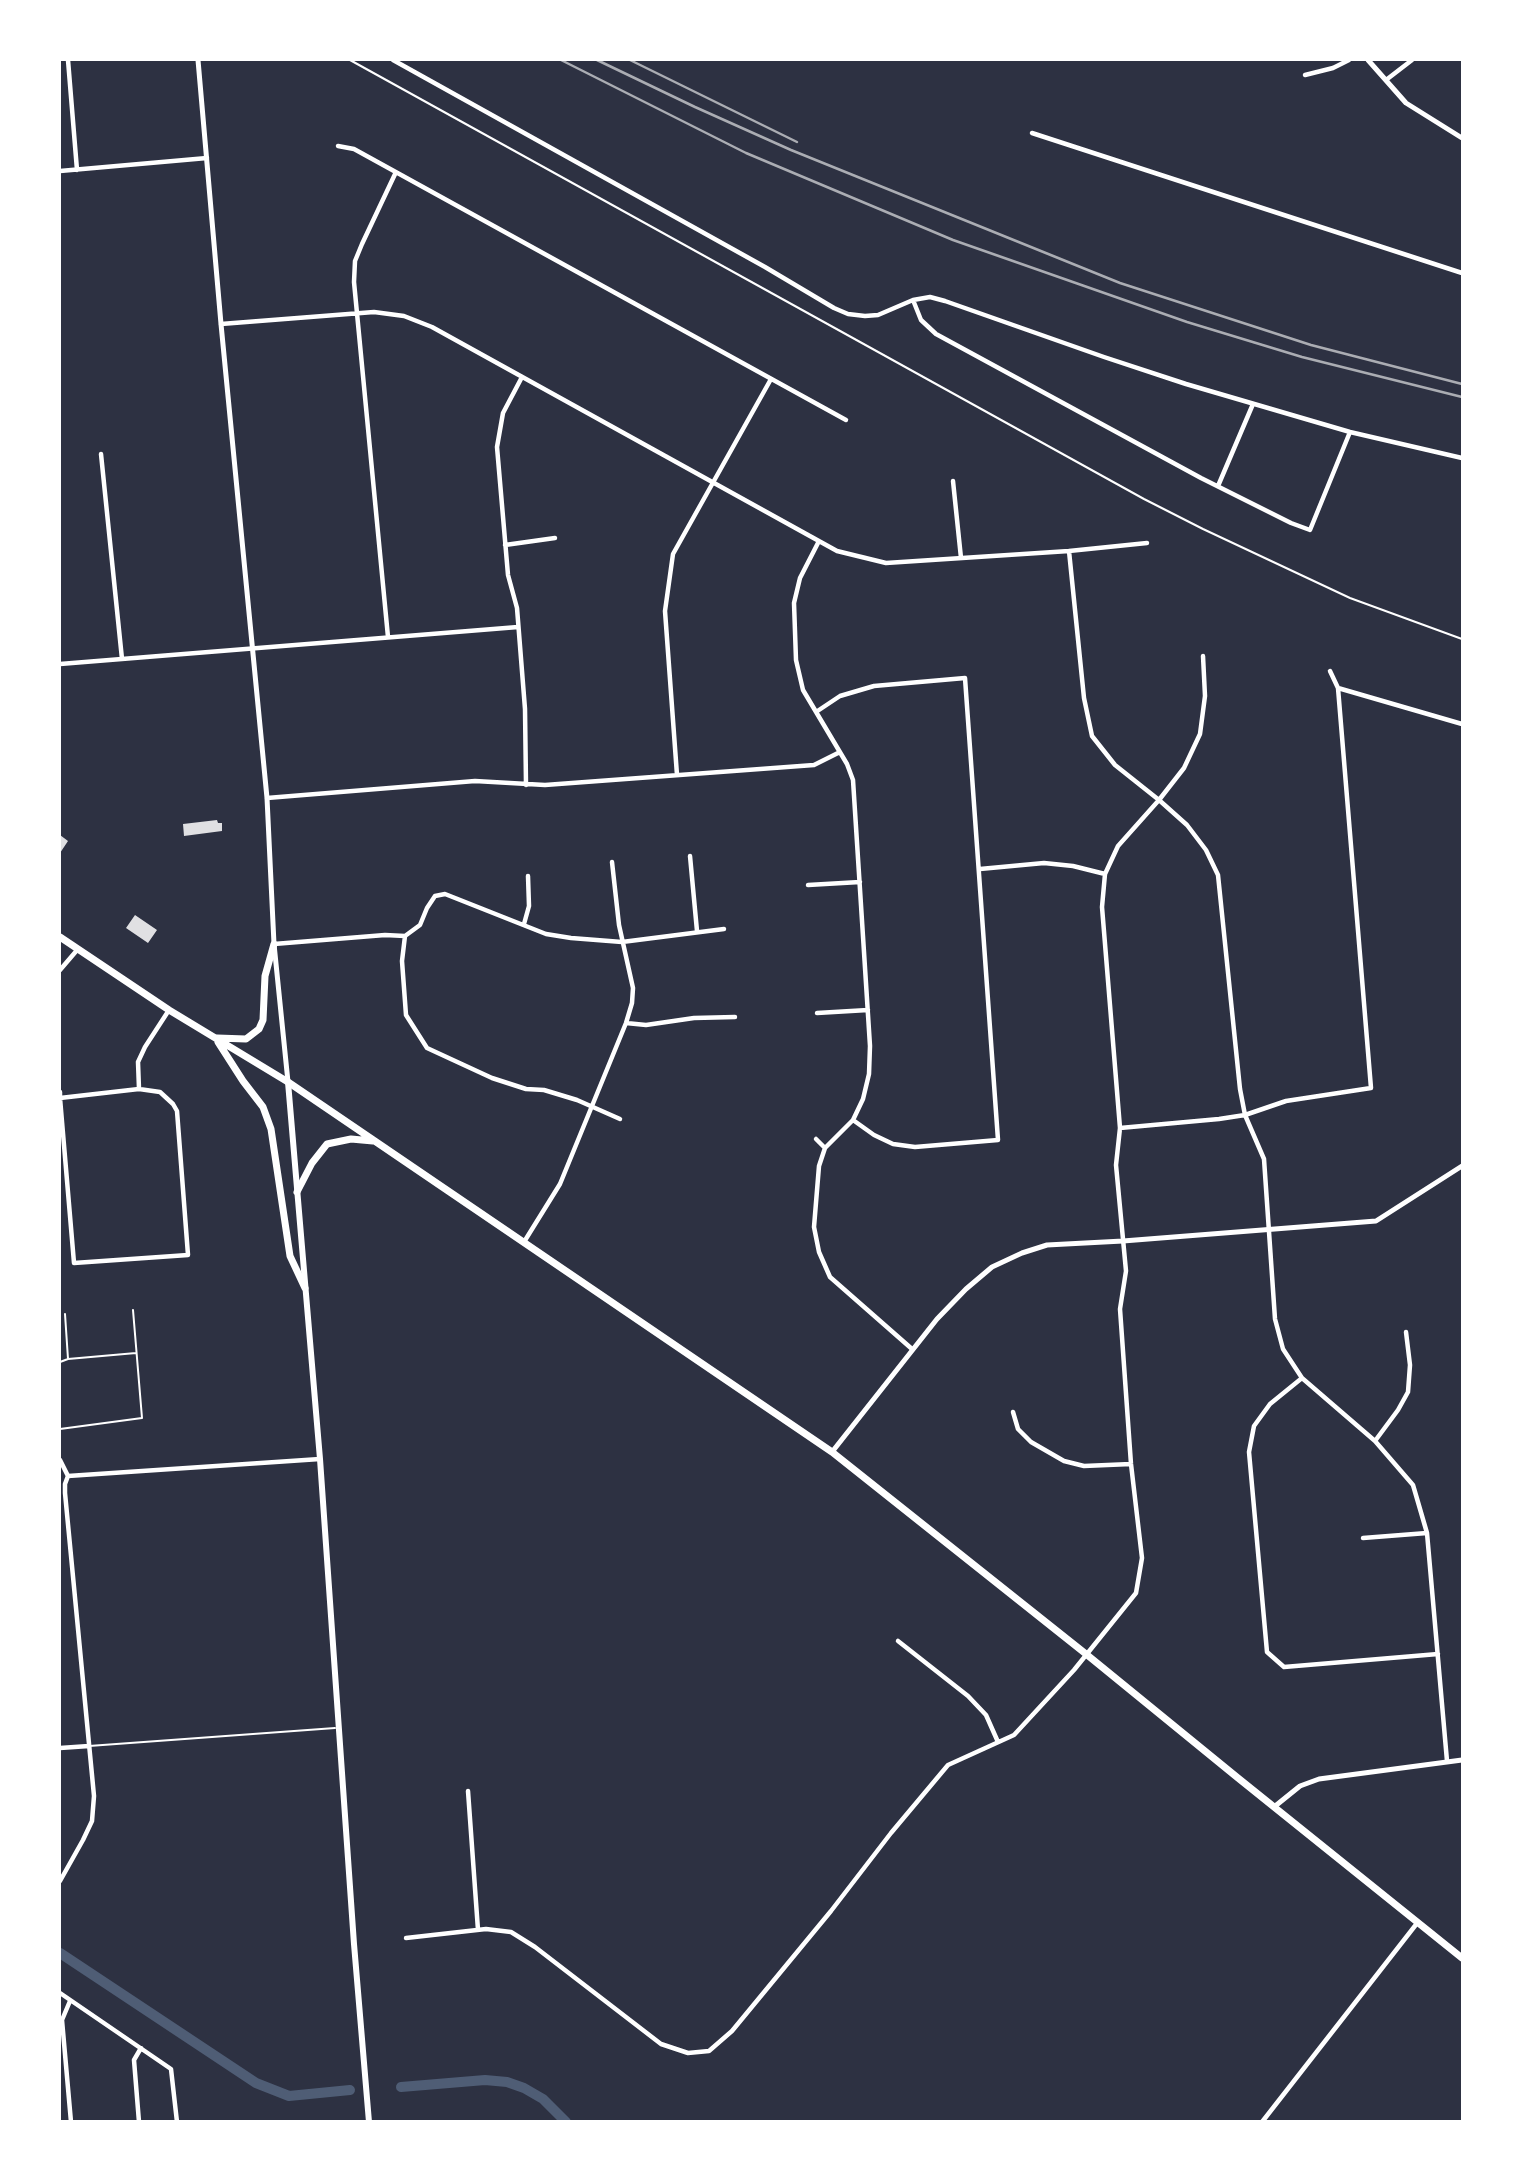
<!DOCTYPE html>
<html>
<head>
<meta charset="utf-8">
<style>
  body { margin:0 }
  #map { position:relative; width:1522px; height:2181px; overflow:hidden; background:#2d3142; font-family:Manrope,sans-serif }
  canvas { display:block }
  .frame { position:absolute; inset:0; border:61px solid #fff; pointer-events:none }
</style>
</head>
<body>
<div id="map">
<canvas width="1522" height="2181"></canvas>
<div class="frame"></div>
</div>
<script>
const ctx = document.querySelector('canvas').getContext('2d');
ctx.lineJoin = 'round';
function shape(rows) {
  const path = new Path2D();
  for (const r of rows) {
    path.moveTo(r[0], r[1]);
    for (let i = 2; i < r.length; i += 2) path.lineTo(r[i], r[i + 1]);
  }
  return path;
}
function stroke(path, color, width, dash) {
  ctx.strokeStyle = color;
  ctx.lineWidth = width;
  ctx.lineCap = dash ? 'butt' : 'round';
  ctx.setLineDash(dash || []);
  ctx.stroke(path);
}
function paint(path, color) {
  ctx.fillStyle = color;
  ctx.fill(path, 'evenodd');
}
stroke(shape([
  [60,1953,256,2083,289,2096,350,2090],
  [401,2087,485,2080,507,2082,524,2088,543,2099,566,2122]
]), '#4f5d75', 10);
paint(shape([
  [217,820,218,823,222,823,222,831,184,836,183,824],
  [60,835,68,841,60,853],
  [135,915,157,930,148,943,126,928]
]), '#e0e0e3');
stroke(shape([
  [350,60,1144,499,1203,529,1350,598,1462,639]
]), '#fff', 2);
stroke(shape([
  [65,1314,68,1359],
  [60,1362,68,1359,136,1353],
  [60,1429,142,1418,133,1310],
  [89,1746,335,1728]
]), '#fff', 2);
stroke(shape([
  [68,60,77,170],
  [393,60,765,267,834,308,848,314,865,316,878,315,913,300,921,320,936,334,1201,478,1291,523,1310,530,1350,432],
  [1305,75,1333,68,1349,60],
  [1386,80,1412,60],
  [1032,133,1462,273],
  [338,146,354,149,846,420],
  [60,171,207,158],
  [913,300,930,297,945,301,1104,357,1186,384,1350,432,1462,458],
  [221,324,374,312,404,316,432,327,837,551,886,563,1069,551,1147,543],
  [522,377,503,413,497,447,508,575,517,608,525,709,526,785],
  [101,454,122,659],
  [953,481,961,558],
  [1218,486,1253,404],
  [819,541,800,578,794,603,796,660,803,690,847,764,853,780,870,1046,869,1074,863,1099,853,1120,825,1148,819,1166,814,1227,819,1252,830,1277,912,1349],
  [505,545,555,538],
  [388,637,354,282,355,261,362,244,396,172],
  [1203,656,1205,696,1200,734,1184,768,1159,800,1187,825,1206,850,1218,875,1240,1089,1245,1115,1264,1159,1275,1319,1283,1349,1302,1378,1375,1441,1413,1485,1427,1533,1447,1761],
  [60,664,518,627],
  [1338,688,1462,724],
  [816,712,840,696,874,686,965,678,998,1140,915,1147,893,1144,874,1135,853,1120],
  [677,775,665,611,673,554,771,379],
  [267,798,475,781,545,785,814,765,840,752],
  [690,856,697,931],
  [980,869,1044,863,1073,866,1105,874],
  [808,885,860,882],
  [524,924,529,906,528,876],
  [405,936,420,925,427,908,435,896,445,894,546,934,571,938,622,942,724,929],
  [405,936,402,961,406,1015,427,1048,492,1078,526,1089,544,1090,577,1100,620,1119],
  [274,944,385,935,405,936],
  [60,970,78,949],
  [817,1013,868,1010],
  [626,1023,646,1025,694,1018,735,1017],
  [139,1089,138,1062,145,1047,169,1010],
  [60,1092,60,1098,74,1263,188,1255,177,1111,173,1104,160,1092,139,1089,60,1098],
  [1120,1128,1219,1119,1245,1115,1286,1101,1371,1088,1338,688,1330,671],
  [816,1139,825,1148],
  [524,1242,560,1184,626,1023,632,1003,633,988,619,925,612,862],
  [1302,1378,1270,1404,1254,1426,1249,1452,1267,1652,1284,1667,1438,1654],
  [1013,1412,1018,1429,1031,1442,1064,1461,1084,1466,1131,1464],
  [1375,1441,1398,1410,1408,1392,1410,1365,1406,1332],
  [60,1460,68,1476],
  [68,1476,320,1459],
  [1363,1538,1427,1533],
  [898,1641,968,1696,986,1715,998,1742],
  [60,1748,89,1746],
  [468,1791,478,1930],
  [60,1881,83,1840,92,1821,94,1796,65,1493,65,1484,68,1476],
  [406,1938,486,1929,511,1932,535,1947,661,2044,688,2053,709,2051,732,2031,831,1911,891,1833,948,1765,1014,1735,1074,1670,1136,1593,1142,1558,1131,1464,1120,1309,1126,1271,1116,1165,1120,1128,1102,907,1105,874,1118,846,1159,800,1115,765,1092,736,1084,698,1069,551],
  [60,1993,171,2069,177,2122],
  [70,2001,62,2020,71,2122],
  [139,2122,134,2060,141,2048],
  [1262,2122,1418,1922]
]), '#fff', 4.5);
stroke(shape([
  [198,60,221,324,267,798,274,944,288,1082],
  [1368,60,1406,103,1462,138],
  [832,1452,937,1319,966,1289,992,1267,1022,1253,1047,1245,1123,1241,1376,1221,1462,1166],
  [1274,1807,1300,1786,1319,1779,1462,1760]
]), '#fff', 5);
stroke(shape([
  [288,1082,320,1459,354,1944,369,2122]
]), '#fff', 6);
stroke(shape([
  [60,937,169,1010,288,1082,832,1452,1086,1654,1238,1778,1462,1958],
  [217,1038,246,1039,259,1029,263,1020,265,976,274,944],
  [218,1042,243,1081,263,1107,271,1129,290,1256,305,1288],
  [297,1192,312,1163,327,1144,351,1139,373,1141]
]), '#fff', 7);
stroke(shape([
  [561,60,746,153,953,240,1187,322,1302,357,1462,397],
  [597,60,695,107,791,150,1120,283,1311,345,1462,384],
  [630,60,797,142]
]), '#abadb3', 2.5);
</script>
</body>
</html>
